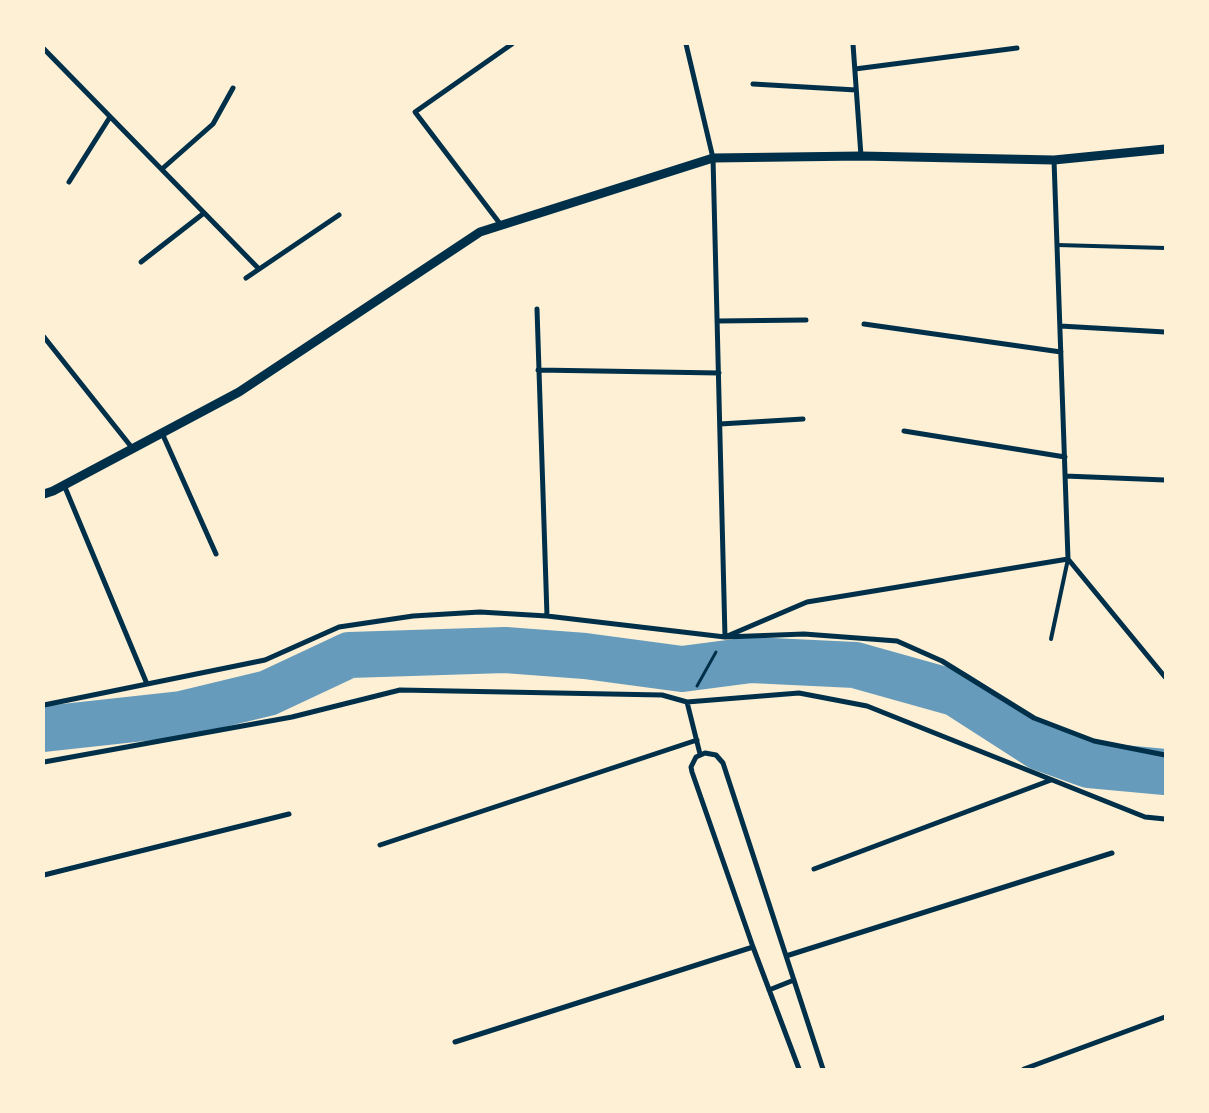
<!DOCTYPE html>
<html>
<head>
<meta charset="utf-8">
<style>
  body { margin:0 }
  #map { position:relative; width:1209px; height:1113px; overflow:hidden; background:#fdf0d5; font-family:"Varela Round",sans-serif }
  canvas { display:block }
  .frame { position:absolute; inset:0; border:45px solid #fdf0d5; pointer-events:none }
</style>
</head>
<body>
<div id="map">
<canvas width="1209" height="1113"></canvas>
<div class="frame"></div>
</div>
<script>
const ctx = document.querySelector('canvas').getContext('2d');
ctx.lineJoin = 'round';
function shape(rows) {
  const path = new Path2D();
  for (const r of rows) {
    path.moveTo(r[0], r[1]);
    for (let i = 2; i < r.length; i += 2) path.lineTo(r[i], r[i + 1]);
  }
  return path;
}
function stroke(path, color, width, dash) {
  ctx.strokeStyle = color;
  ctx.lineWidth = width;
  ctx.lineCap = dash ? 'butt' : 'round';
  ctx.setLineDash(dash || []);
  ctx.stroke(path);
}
stroke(shape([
  [44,729,181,714,268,693,349,655,505,650,585,656,682,669,751,660,855,665,955,693,1039,747,1089,765,1165,772]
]), '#669bbc', 46);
stroke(shape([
  [697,686,716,652]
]), '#003049', 3);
stroke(shape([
  [1057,245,1165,248],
  [1051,639,1068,559]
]), '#003049', 4);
stroke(shape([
  [686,44,713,158,725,637,807,602,1068,559],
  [853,44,861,156],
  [44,49,259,269],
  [855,69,1017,48],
  [753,84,856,90],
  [1054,160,1068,559,1165,677],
  [162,169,213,124,233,88],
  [69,182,110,117],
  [501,225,415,112,512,44],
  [141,262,204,213],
  [246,278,339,215],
  [537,309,547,616],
  [717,321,806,320],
  [864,324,1061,352],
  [1060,326,1165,332],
  [44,337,133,449],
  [538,370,719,373],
  [720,424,803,419],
  [904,431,1065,457],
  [162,433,216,554],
  [1065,476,1165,480],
  [64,485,147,684],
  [687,702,700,754],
  [44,705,265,660,339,627,413,616,480,612,547,616,725,637,804,634,897,641,942,661,1034,718,1094,741,1165,755],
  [44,762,292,717,400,690,662,695,687,702,799,693,867,706,1145,817,1165,819],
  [380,845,697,740],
  [814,869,1051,780],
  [44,875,289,814],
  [786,956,1112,853],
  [769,990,794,980],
  [455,1042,753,947],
  [799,1069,753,947,692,772,691,767,696,757,705,753,716,755,723,763,823,1069],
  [1024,1069,1165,1017]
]), '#003049', 5);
stroke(shape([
  [44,494,53,491,239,392,480,232,713,158,861,156,1054,160,1165,149]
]), '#003049', 9);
</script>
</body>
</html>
